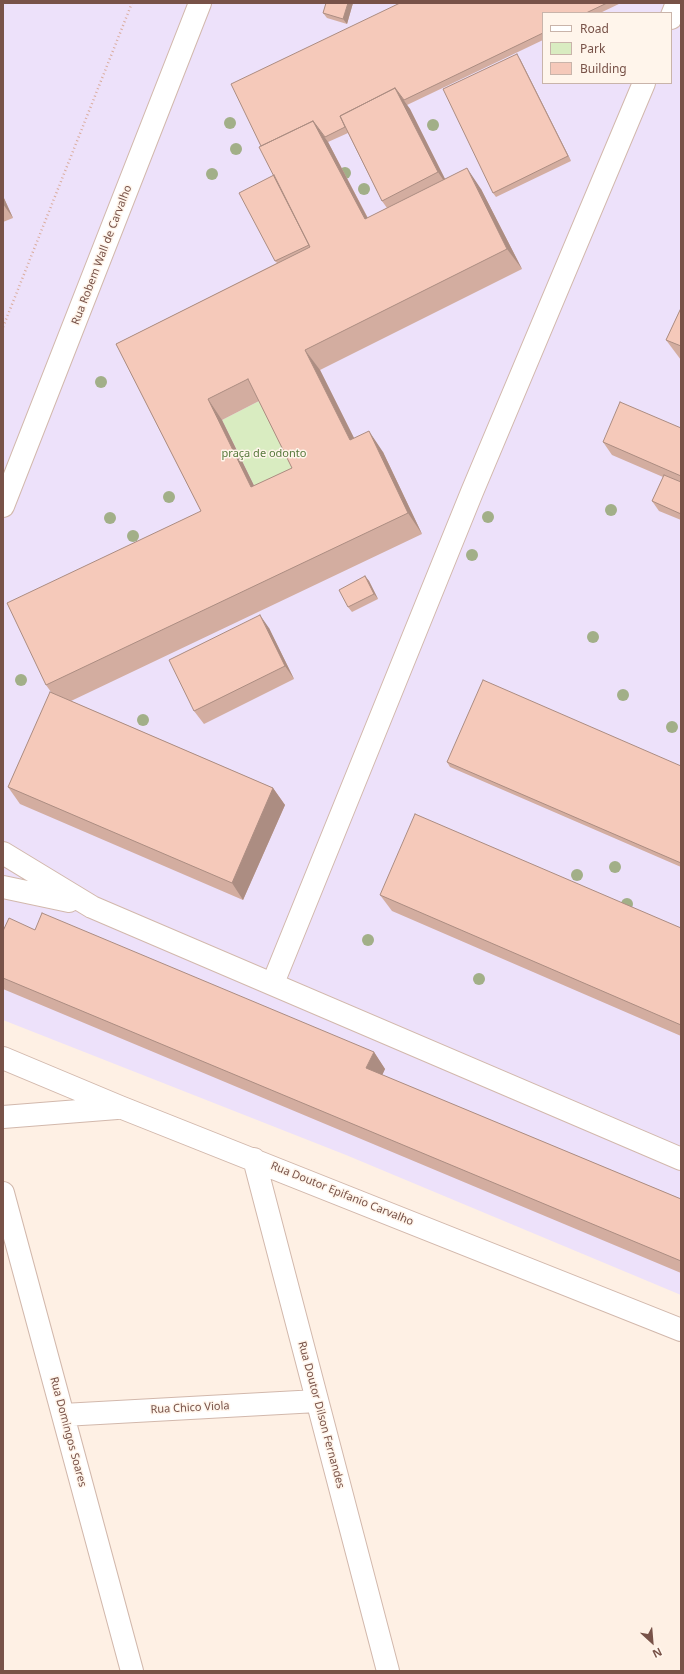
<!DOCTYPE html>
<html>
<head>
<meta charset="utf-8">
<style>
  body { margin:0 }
  #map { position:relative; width:684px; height:1674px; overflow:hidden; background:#fef0e4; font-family:"Noto Sans",sans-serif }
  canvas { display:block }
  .frame { position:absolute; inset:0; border:4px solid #785248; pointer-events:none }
  .legend { position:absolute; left:542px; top:12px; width:130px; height:72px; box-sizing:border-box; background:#fff5eb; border:1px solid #c9b4aa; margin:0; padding:5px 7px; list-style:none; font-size:12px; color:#785248 }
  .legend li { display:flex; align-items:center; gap:8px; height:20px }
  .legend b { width:20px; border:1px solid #c9b4aa }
  .north { position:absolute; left:632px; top:1622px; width:40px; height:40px; -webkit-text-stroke:3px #fff5eb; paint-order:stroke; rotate:154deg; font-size:11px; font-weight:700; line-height:16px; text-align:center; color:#785248 }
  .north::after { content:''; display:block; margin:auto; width:14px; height:18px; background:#785248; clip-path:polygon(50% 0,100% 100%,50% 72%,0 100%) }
</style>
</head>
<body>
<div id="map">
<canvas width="684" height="1674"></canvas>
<div class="frame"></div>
<ul class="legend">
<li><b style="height:5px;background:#fff"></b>Road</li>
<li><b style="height:11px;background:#d9ecc1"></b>Park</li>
<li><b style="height:11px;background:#f5c9ba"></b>Building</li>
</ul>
<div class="north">N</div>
</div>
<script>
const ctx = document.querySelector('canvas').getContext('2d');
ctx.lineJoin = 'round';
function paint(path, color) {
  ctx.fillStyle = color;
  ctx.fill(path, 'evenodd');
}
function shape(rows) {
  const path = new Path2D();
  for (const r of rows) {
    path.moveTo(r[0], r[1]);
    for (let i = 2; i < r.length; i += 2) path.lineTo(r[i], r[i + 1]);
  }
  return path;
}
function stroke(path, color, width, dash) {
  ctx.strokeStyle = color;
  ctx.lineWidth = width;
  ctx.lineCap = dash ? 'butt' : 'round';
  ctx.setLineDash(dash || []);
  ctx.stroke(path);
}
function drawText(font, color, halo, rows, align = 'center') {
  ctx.font = font + ' "Noto Sans",sans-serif';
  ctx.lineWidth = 3;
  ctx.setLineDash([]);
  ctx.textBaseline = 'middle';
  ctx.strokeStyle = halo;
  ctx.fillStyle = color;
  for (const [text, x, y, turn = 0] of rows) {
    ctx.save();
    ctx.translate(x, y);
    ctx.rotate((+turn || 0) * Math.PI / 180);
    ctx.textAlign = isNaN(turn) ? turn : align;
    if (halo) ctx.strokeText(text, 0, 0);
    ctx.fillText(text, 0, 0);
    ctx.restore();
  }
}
paint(shape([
  [3,3,681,3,681,1295,346,1155,3,1020],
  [543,13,671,13,671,83,543,83]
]), '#ede1fa');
paint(shape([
  [263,399,306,488,265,508,222,420]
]), '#d9ecc1');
const minor = shape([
  [671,18,677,3],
  [3,506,200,3],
  [3,853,92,907,681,1159],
  [3,887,69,901],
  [273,983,472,492,644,83],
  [3,1058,120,1107,681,1330],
  [3,1117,117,1108],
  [254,1159,388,1671],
  [3,1193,132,1671],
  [63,1415,317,1401]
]);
stroke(minor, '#d2b8ac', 24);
stroke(shape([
  [3,327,132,3]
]), '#daac9d', 2.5, [1, 3]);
stroke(minor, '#fff', 22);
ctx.fillStyle = '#a2af88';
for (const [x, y] of [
  [230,123],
  [433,125],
  [236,149],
  [345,173],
  [212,174],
  [364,189],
  [101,382],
  [169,497],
  [611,510],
  [488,517],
  [110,518],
  [133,536],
  [472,555],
  [593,637],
  [21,680],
  [623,695],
  [143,720],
  [672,727],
  [615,867],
  [577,875],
  [627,904],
  [368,940],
  [479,979]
]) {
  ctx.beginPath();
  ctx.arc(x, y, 6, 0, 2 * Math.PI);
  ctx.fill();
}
paint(shape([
  [326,3,353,3,347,24,327,18,323,13],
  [400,3,621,3,600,13,543,13,543,40,407,105,410,109,445,179,481,189,522,269,320,370,354,438,383,452,422,534,71,701,273,788,285,805,243,900,20,804,8,787,51,692,46,685,201,511,116,344,277,263,275,261,274,175,261,146],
  [348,133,382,201,387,208,368,218,328,142],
  [259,401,292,468,254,486,222,420],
  [520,59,571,161,496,197,493,193],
  [3,196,13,218,3,222],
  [681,308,681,360,666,340],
  [681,428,681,520,659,511,652,501,663,477,612,455,603,442],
  [365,576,369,581,378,599,352,612,348,607],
  [269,628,294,679,204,724,194,711],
  [447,762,681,766,681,867,450,767],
  [380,895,681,928,681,1036,392,911],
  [35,930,374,1052,385,1069,382,1075,681,1199,681,1273,3,989,3,931]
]), '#d3ada0');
paint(shape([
  [348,3,353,3,347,24,343,19],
  [517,54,520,59,571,161,568,156],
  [395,88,410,109,452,193,438,172],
  [313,121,328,142,379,240,365,219],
  [467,168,481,189,522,269,507,249],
  [3,196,13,218,3,204],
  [305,350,320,370,365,460,350,440],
  [208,399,222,420,265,508,251,487],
  [369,431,383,452,422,534,408,513],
  [365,576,369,581,378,599,374,594],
  [260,615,269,628,294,679,285,666],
  [273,788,285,805,243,900,232,883],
  [374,1052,385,1069,378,1084,366,1068]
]), '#ac8d82');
const building = shape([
  [326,3,348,3,343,19,323,13,326,3],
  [400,3,607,3,586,13,543,13,543,33,404,100,395,88,340,116,345,127,325,137,313,121,261,146,231,84,400,3],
  [517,54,568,156,493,193,443,89,517,54],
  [395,88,438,172,382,201,340,116,395,88],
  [313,121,365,219,467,168,507,249,305,350,350,440,369,431,408,513,46,685,7,603,201,511,116,344,310,247,259,147,313,121],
  [248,379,292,468,251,487,208,399,248,379],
  [274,175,309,245,275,261,239,193,274,175],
  [681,308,681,346,666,340,681,308],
  [620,402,681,428,681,476,603,442,620,402],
  [664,475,681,482,681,514,652,501,664,475],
  [365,576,374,594,348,607,339,590,365,576],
  [260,615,285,666,194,711,169,660,260,615],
  [483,680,681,766,681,863,447,762,483,680],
  [50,692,273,788,232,883,8,787,50,692],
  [415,814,681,928,681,1025,380,895,415,814],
  [42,913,374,1052,366,1068,681,1199,681,1261,3,978,3,931,9,918,35,930,42,913]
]);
paint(building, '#f5c9ba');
stroke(building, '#ac8d82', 1);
drawText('11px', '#785248', '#fff5eb', [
  ["Rua Robem Wall de Carvalho",102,255,-69],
  ["Rua Doutor Epifanio Carvalho",342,1194,22],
  ["Rua Chico Viola",190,1408,-3],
  ["Rua Doutor Dilson Fernandes",321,1415,75],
  ["Rua Domingos Soares",68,1432,75]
]);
drawText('11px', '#57793c', '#fff5eb', [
  ["praça de odonto",264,454]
]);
</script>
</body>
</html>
